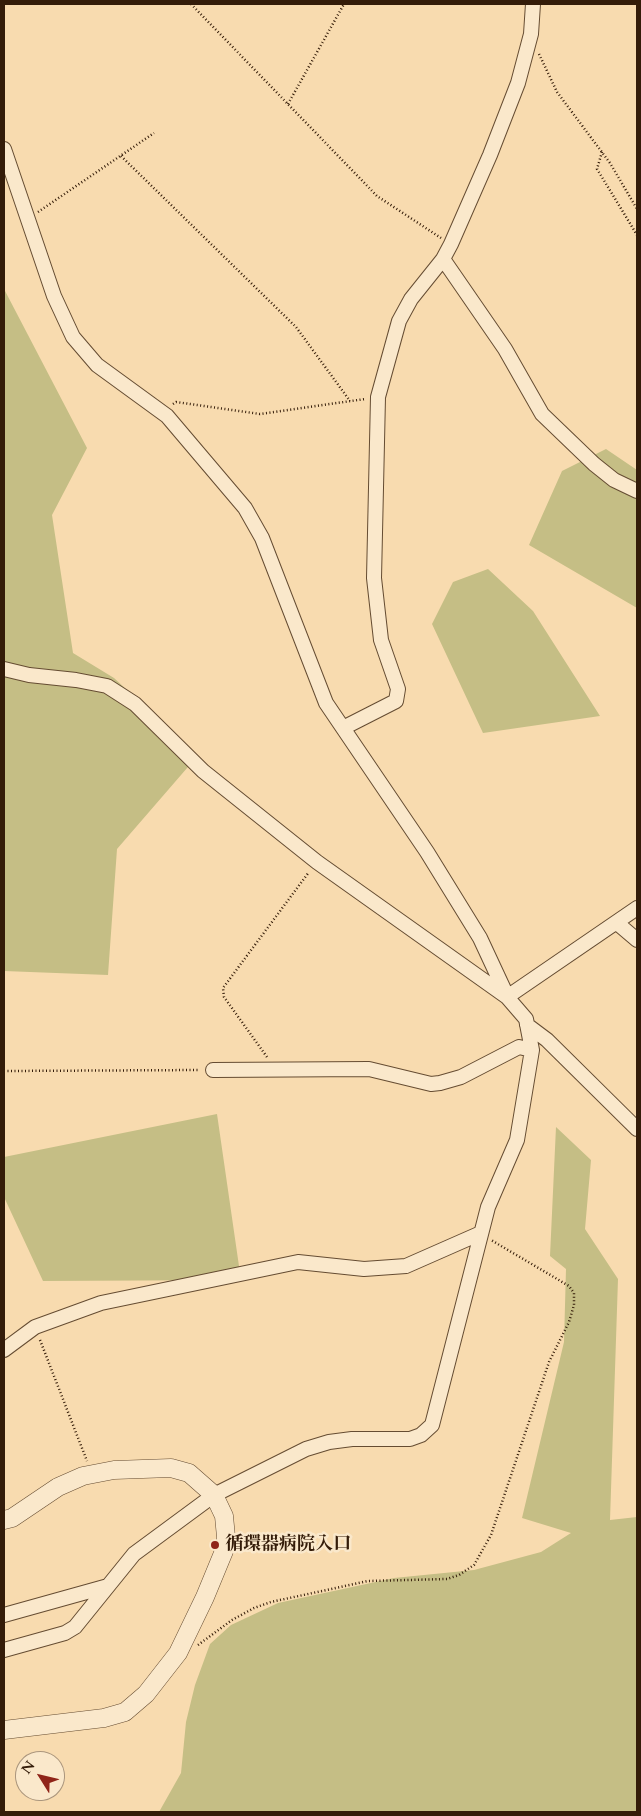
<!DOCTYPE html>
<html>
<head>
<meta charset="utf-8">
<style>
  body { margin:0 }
  #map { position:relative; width:641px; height:1816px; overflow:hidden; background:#f8dbaf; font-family:Cardo,serif }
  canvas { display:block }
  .frame { position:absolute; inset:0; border:5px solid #341c09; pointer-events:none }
  .north { position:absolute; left:15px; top:1751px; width:50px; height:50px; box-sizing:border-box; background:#fae8cb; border:1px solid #ab967d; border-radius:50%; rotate:306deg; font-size:14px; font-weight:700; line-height:20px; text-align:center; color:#341c09 }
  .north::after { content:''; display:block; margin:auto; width:18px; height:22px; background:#8f2418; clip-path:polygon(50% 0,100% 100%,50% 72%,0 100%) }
</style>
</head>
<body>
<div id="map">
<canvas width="641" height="1816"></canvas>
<div class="frame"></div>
<div class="north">N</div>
</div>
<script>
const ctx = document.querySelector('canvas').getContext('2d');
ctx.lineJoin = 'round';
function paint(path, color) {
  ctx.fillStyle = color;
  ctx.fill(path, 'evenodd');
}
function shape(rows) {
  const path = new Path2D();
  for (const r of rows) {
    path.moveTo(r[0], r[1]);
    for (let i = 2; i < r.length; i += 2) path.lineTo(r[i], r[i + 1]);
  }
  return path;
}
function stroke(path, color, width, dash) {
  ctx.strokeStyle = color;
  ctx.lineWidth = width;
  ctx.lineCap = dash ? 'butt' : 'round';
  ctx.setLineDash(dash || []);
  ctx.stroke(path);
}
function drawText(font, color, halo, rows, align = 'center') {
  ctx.font = font + ' Cardo,"Noto Serif JP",serif';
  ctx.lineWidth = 5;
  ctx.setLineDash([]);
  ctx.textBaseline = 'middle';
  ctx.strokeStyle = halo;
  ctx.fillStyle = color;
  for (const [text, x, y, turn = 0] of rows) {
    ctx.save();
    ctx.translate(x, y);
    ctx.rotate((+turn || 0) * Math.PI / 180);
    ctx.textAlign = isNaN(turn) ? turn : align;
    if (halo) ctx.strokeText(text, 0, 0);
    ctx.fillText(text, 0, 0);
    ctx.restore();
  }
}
paint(shape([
  [4,289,87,448,52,515,73,653,114,678,164,724,194,760,117,849,108,975,4,971],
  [606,449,637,470,637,608,529,545,562,471],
  [488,569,533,611,600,716,483,733,432,624,453,582],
  [217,1114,241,1280,43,1281,4,1197,4,1157],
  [556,1127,591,1160,585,1229,618,1279,610,1520,637,1517,637,1812,159,1812,181,1773,186,1722,195,1685,210,1644,231,1625,278,1603,394,1578,474,1570,541,1552,571,1533,522,1518,564,1342,566,1269,550,1256]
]), '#c5be85');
const minor = shape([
  [4,149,54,296,73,337,97,365,167,416,245,508,262,538,326,703,427,852,480,938,507,996],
  [443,259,505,349,542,414,594,464,614,480,637,491],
  [4,669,29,675,76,680,107,686,135,704,203,771,317,862,507,997,526,1019,532,1050,517,1140,488,1207,432,1425,421,1435,410,1439,352,1439,329,1442,306,1449,214,1495,134,1554,75,1627,65,1633,4,1650],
  [343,728,396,701,398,689,381,640,374,578,378,397,399,321,411,299,443,259,451,244,490,155,518,83,531,34,533,4],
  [617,923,637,940],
  [507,997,637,908],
  [527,1025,547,1040,637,1129],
  [213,1070,369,1069,431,1084,440,1083,461,1077,519,1047,532,1050],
  [4,1350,35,1327,101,1303,298,1262,364,1269,406,1266,481,1233],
  [4,1615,108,1586]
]);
const tertiary = shape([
  [4,1520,12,1518,58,1487,83,1476,114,1470,171,1468,189,1473,214,1495,224,1516,226,1537,224,1551,205,1597,178,1653,146,1694,125,1712,104,1718,4,1730]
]);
stroke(minor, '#654c32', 16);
stroke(tertiary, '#654c32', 19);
stroke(shape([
  [191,4,377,196,441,238],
  [539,54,557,92,610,163,637,209],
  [288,104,344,4],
  [602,152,597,169,637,235],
  [121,156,296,327,350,401],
  [38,212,154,133],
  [173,404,176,402,260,414,365,399],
  [267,1057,224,997,223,988,309,872],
  [4,1071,200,1070],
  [40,1340,87,1461],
  [198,1645,232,1620,254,1608,271,1602,368,1581,447,1579,459,1575,474,1565,491,1535,549,1362,569,1322,574,1305,574,1293,569,1286,491,1240]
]), '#341c09', 2.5, [1, 2.5]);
stroke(minor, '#fae8cb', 14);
stroke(tertiary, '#fae8cb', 18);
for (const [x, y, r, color] of [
  [215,1545,5,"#8f2418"]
]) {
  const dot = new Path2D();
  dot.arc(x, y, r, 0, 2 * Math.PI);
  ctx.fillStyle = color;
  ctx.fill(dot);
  stroke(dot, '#fae8cb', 2);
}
drawText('bold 18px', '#341c09', '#fae8cb', [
  ["循環器病院入口",225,1545]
], 'left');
</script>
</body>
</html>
